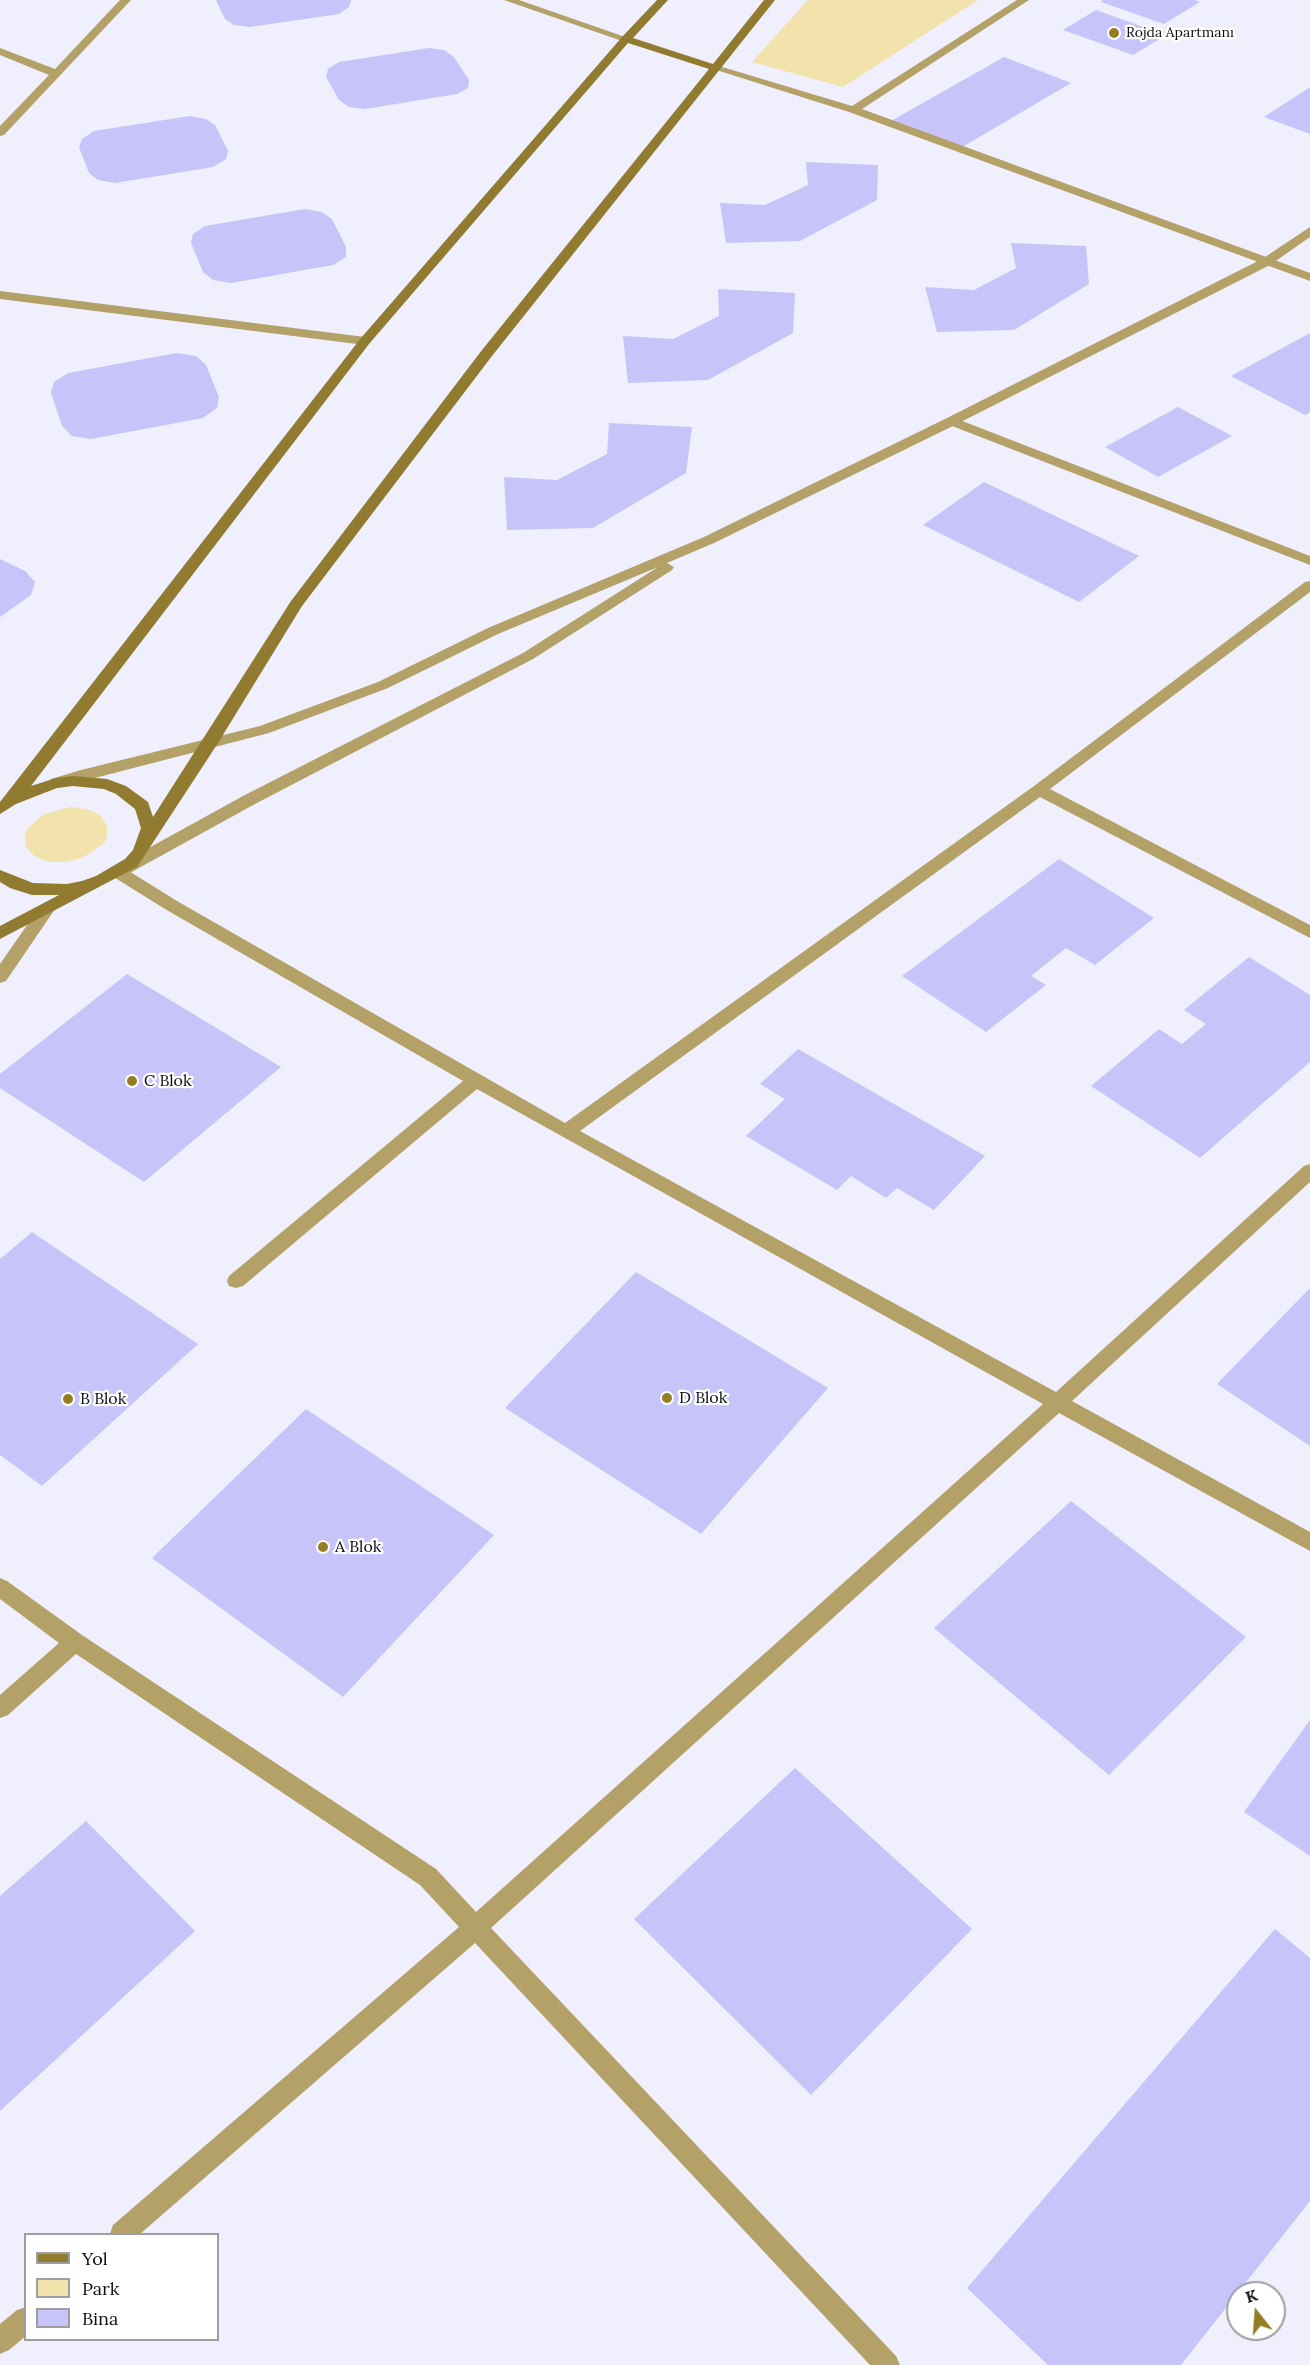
<!DOCTYPE html>
<html>
<head>
<meta charset="utf-8">
<style>
  body { margin:0 }
  #map { position:relative; width:1310px; height:2365px; overflow:hidden; background:#efeffe; font-family:Lora,serif }
  canvas { display:block }
  .legend { position:absolute; left:24px; top:2233px; width:195px; height:108px; box-sizing:border-box; background:#fff; border:2px solid #9e9da0; margin:0; padding:8px 10px; list-style:none; font-size:18px; color:#0c0b11 }
  .legend li { display:flex; align-items:center; gap:12px; height:30px }
  .legend b { width:30px; border:2px solid #9e9da0 }
  .north { position:absolute; left:1226px; top:2281px; width:60px; height:60px; box-sizing:border-box; background:#fff; border:2px solid #9e9da0; border-radius:50%; rotate:343deg; font-size:16px; font-weight:700; line-height:24px; text-align:center; color:#0c0b11 }
  .north::after { content:''; display:block; margin:auto; width:21px; height:27px; background:#957d24; clip-path:polygon(50% 0,100% 100%,50% 72%,0 100%) }
</style>
</head>
<body>
<div id="map">
<canvas width="1310" height="2365"></canvas>
<ul class="legend">
<li><b style="height:8px;background:#907b30"></b>Yol</li>
<li><b style="height:16px;background:#f2e2ab"></b>Park</li>
<li><b style="height:16px;background:#c6c4f8"></b>Bina</li>
</ul>
<div class="north">K</div>
</div>
<script>
const ctx = document.querySelector('canvas').getContext('2d');
ctx.lineJoin = 'round';
function paint(path, color) {
  ctx.fillStyle = color;
  ctx.fill(path, 'evenodd');
}
function shape(rows) {
  const path = new Path2D();
  for (const r of rows) {
    path.moveTo(r[0], r[1]);
    for (let i = 2; i < r.length; i += 2) path.lineTo(r[i], r[i + 1]);
  }
  return path;
}
function stroke(path, color, width, dash) {
  ctx.strokeStyle = color;
  ctx.lineWidth = width;
  ctx.lineCap = dash ? 'butt' : 'round';
  ctx.setLineDash(dash || []);
  ctx.stroke(path);
}
function drawText(font, color, halo, rows, align = 'center') {
  ctx.font = font + ' Lora,serif';
  ctx.lineWidth = 4.5;
  ctx.setLineDash([]);
  ctx.textBaseline = 'middle';
  ctx.strokeStyle = halo;
  ctx.fillStyle = color;
  for (const [text, x, y, turn = 0] of rows) {
    ctx.save();
    ctx.translate(x, y);
    ctx.rotate((+turn || 0) * Math.PI / 180);
    ctx.textAlign = isNaN(turn) ? turn : align;
    if (halo) ctx.strokeText(text, 0, 0);
    ctx.fillText(text, 0, 0);
    ctx.restore();
  }
}
paint(shape([
  [808,0,978,0,843,87,752,62],
  [70,807,87,809,100,815,107,826,107,837,104,843,84,857,67,862,49,862,34,856,26,847,25,835,27,829,44,814]
]), '#f2e2ab');
paint(shape([
  [216,0,351,0,349,7,339,14,250,27,234,25,225,19],
  [1103,0,1195,0,1200,2,1164,24,1101,2],
  [1096,10,1166,35,1133,55,1063,30],
  [429,48,444,50,454,57,469,80,468,88,457,94,365,109,349,107,339,100,326,77,328,69,339,62],
  [1004,57,1071,83,959,149,891,121],
  [1310,87,1310,134,1264,117],
  [190,116,206,119,215,125,228,151,226,159,213,167,115,183,98,180,89,173,79,147,82,139,94,131],
  [806,162,878,165,877,200,800,241,726,243,720,203,765,205,808,185],
  [305,209,322,212,332,219,346,247,346,257,333,265,231,283,213,280,203,272,191,243,193,234,205,226],
  [1011,243,1086,246,1089,284,1014,330,937,332,925,287,974,290,1016,268],
  [718,289,795,293,793,333,708,380,628,383,623,336,673,339,719,316],
  [1310,333,1310,412,1305,415,1231,376],
  [177,353,196,356,206,365,219,397,217,408,203,418,91,439,72,436,62,426,51,393,54,382,68,373],
  [1178,407,1232,436,1158,477,1105,447],
  [609,423,692,427,686,473,593,528,507,530,504,477,557,480,607,454],
  [984,482,1139,556,1079,602,923,525],
  [0,559,25,571,35,582,31,595,0,617],
  [1059,859,1154,918,1095,965,1066,948,1031,976,1046,985,986,1032,902,976],
  [1249,957,1310,995,1310,1062,1200,1158,1091,1086,1159,1029,1182,1044,1206,1024,1184,1010],
  [127,974,281,1067,144,1182,0,1088,0,1074],
  [798,1049,985,1156,934,1210,897,1188,886,1198,851,1176,837,1190,746,1136,785,1099,760,1084],
  [32,1232,198,1344,42,1486,0,1455,0,1259],
  [636,1272,828,1388,701,1534,505,1408],
  [1310,1288,1310,1446,1217,1384],
  [306,1409,494,1535,343,1697,152,1558],
  [1071,1501,1246,1637,1109,1775,934,1628],
  [1310,1720,1310,1856,1244,1812],
  [795,1768,972,1929,811,2095,634,1919],
  [86,1821,195,1931,0,2111,0,1896],
  [1275,1929,1310,1958,1310,2201,1181,2365,1048,2365,967,2288]
]), '#c6c4f8');
paint(shape([
  [120,0,131,0,4,135,0,136,0,126,49,75,0,55,0,48,55,69,120,0],
  [504,0,519,0,631,39,626,42,622,41,504,0],
  [1017,0,1029,0,862,109,1310,273,1310,281,849,112,710,68,715,65,719,66,852,106,1017,0],
  [0,291,365,337,371,341,365,345,0,299,0,291],
  [952,417,1310,556,1310,565,947,424,945,421,947,418,952,417],
  [1310,581,1310,592,1050,789,1310,925,1310,938,1040,797,580,1131,1056,1392,1304,1166,1310,1164,1310,1182,1072,1401,1310,1532,1310,1551,1059,1413,491,1928,896,2356,900,2365,870,2365,475,1943,140,2234,110,2234,113,2225,459,1927,420,1885,76,1654,8,1715,0,1718,0,1695,59,1643,0,1599,0,1578,7,1581,82,1635,436,1869,476,1912,1043,1404,477,1089,243,1286,236,1288,229,1286,227,1281,229,1276,463,1081,165,909,112,876,110,872,112,868,124,868,177,901,565,1123,1034,786,1305,582,1310,581],
  [47,903,53,905,55,909,6,981,0,983,0,964,41,905,47,903],
  [26,2307,26,2336,9,2350,0,2354,0,2324,17,2310,26,2307]
]), '#b3a167');
paint(shape([
  [1310,227,1310,237,1270,265,957,424,714,543,667,563,674,567,672,570,533,659,255,804,128,874,122,875,116,874,114,870,116,866,243,796,523,653,658,567,498,634,388,688,269,733,56,788,48,783,51,779,81,770,260,726,378,682,488,628,704,537,947,418,1262,259,1310,227]
]), '#b3a167');
paint(shape([
  [657,0,668,0,633,38,713,64,764,0,775,0,492,356,302,606,218,743,137,867,0,939,0,926,59,895,32,895,10,888,0,882,0,870,33,883,67,884,82,881,96,876,125,859,133,850,141,828,135,809,116,794,104,789,73,786,57,788,16,804,0,814,0,802,361,338,622,37,657,0],
  [628,43,709,69,482,350,291,601,153,817,148,802,126,786,107,779,73,776,56,778,31,786,369,344,628,43]
]), '#907b30');
for (const [x, y, r, color] of [
  [1114,33,6,"#957d24"],
  [132,1081,6,"#957d24"],
  [667,1398,6,"#957d24"],
  [68,1399,6,"#957d24"],
  [323,1547,6,"#957d24"]
]) {
  const dot = new Path2D();
  dot.arc(x, y, r, 0, 2 * Math.PI);
  ctx.fillStyle = color;
  ctx.fill(dot);
  stroke(dot, '#fff', 2);
}
drawText('14px', '#0c0b11', '#fff', [
  ["Rojda Apartmanı",1126,33]
], 'left');
drawText('16px', '#0c0b11', '#fff', [
  ["C Blok",144,1081],
  ["D Blok",679,1398],
  ["B Blok",80,1399],
  ["A Blok",335,1547]
], 'left');
</script>
</body>
</html>
